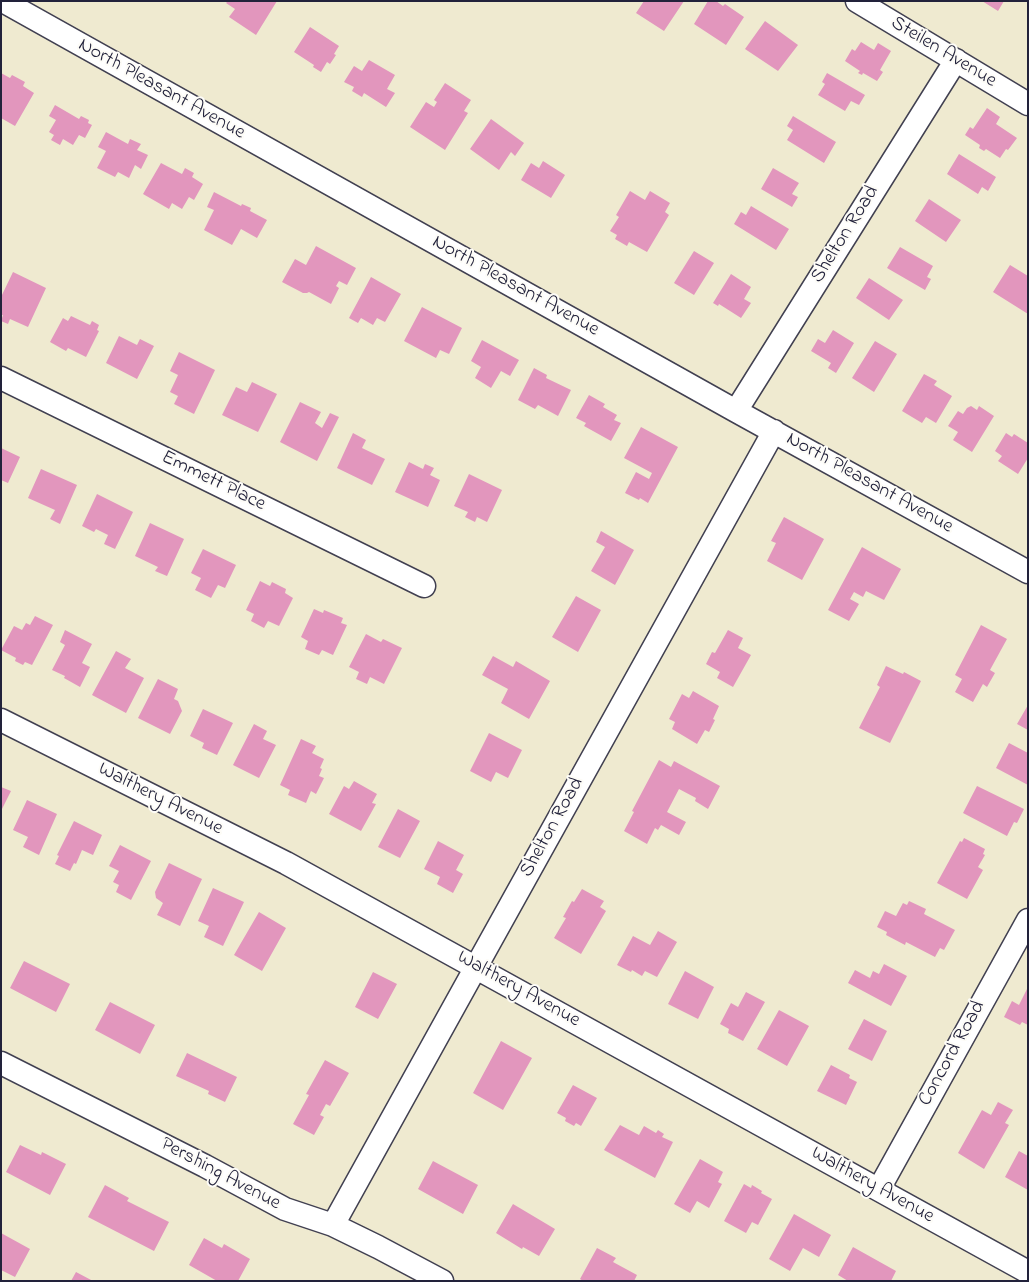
<!DOCTYPE html>
<html>
<head>
<meta charset="utf-8">
<style>
  body { margin:0 }
  #map { position:relative; width:1029px; height:1282px; overflow:hidden; background:#efead0; font-family:"Indie Flower",sans-serif }
  canvas { display:block }
  .frame { position:absolute; inset:0; border:2px solid #22223b; pointer-events:none }
</style>
</head>
<body>
<div id="map">
<canvas width="1029" height="1282"></canvas>
<div class="frame"></div>
</div>
<script>
const ctx = document.querySelector('canvas').getContext('2d');
ctx.lineJoin = 'round';
function paint(path, color) {
  ctx.fillStyle = color;
  ctx.fill(path, 'evenodd');
}
function shape(rows) {
  const path = new Path2D();
  for (const r of rows) {
    path.moveTo(r[0], r[1]);
    for (let i = 2; i < r.length; i += 2) path.lineTo(r[i], r[i + 1]);
  }
  return path;
}
function stroke(path, color, width, dash) {
  ctx.strokeStyle = color;
  ctx.lineWidth = width;
  ctx.lineCap = dash ? 'butt' : 'round';
  ctx.setLineDash(dash || []);
  ctx.stroke(path);
}
function drawText(font, color, halo, rows, align = 'center') {
  ctx.font = font + ' "Indie Flower",sans-serif';
  ctx.lineWidth = 4;
  ctx.setLineDash([]);
  ctx.textBaseline = 'middle';
  ctx.strokeStyle = halo;
  ctx.fillStyle = color;
  for (const [text, x, y, turn = 0] of rows) {
    ctx.save();
    ctx.translate(x, y);
    ctx.rotate((+turn || 0) * Math.PI / 180);
    ctx.textAlign = isNaN(turn) ? turn : align;
    if (halo) ctx.strokeText(text, 0, 0);
    ctx.fillText(text, 0, 0);
    ctx.restore();
  }
}
paint(shape([
  [228,1,277,1,256,35,229,17,235,9,226,3],
  [644,1,684,1,664,31,636,13],
  [708,1,716,1,723,6,725,4,744,17,726,45,694,24],
  [982,1,1004,1,998,11],
  [765,21,798,45,778,71,745,49],
  [310,27,339,46,334,54,336,55,330,64,327,62,321,72,313,67,314,65,294,52],
  [861,42,874,50,878,43,891,51,880,70,883,72,877,81,863,73,862,75,858,73,860,71,845,61,852,49,855,51],
  [369,60,395,75,387,89,395,93,386,107,364,93,362,97,352,91,354,87,344,82,354,66,362,71],
  [1,73,10,78,12,75,25,82,23,86,34,93,15,126,1,118],
  [827,73,865,95,859,105,851,101,845,111,818,95,825,84,822,82],
  [445,83,471,100,464,111,468,113,445,150,410,127,426,102,434,107,437,102,434,100],
  [55,105,79,119,81,116,89,120,88,123,92,125,85,138,79,135,73,145,63,139,60,145,51,140,54,135,49,132,56,120,49,116],
  [987,108,1000,117,996,124,1017,138,1008,150,1006,149,1000,158,986,149,984,151,979,148,980,145,965,135,970,127,973,129],
  [793,116,836,142,824,163,787,140,793,130,787,126],
  [491,119,524,143,515,156,511,152,499,170,470,149],
  [106,132,128,144,130,139,141,144,137,150,148,155,141,169,135,165,129,178,118,172,115,177,97,168,106,151,98,147],
  [959,154,996,177,988,191,982,187,978,194,947,174],
  [543,161,565,175,551,198,521,180,531,163,539,168],
  [161,163,182,174,185,168,194,173,192,177,203,184,194,200,189,197,182,209,172,203,169,209,143,194],
  [773,168,799,183,792,194,798,197,792,207,761,189],
  [630,191,645,200,650,191,670,203,665,212,669,215,647,252,629,242,627,246,615,239,617,235,610,231,619,217,616,215],
  [214,192,241,206,242,204,251,208,250,211,267,220,257,238,241,229,232,245,204,230,214,210,207,207],
  [929,199,961,220,946,242,915,221],
  [751,206,789,229,776,250,734,224,741,212,746,215],
  [316,246,356,268,347,285,339,281,336,286,339,288,331,304,309,292,307,293,303,293,282,282,295,259,306,265],
  [900,247,933,266,927,277,931,279,925,290,887,268],
  [694,251,714,263,694,295,674,283],
  [1010,265,1028,276,1028,314,993,292],
  [13,272,46,288,28,327,10,319,8,324,1,321,3,315,1,315,1,297],
  [731,274,751,287,744,299,751,303,741,318,719,304,718,306,713,303],
  [371,277,401,294,385,322,377,318,373,325,361,318,358,323,349,318],
  [869,278,903,300,889,320,856,298],
  [422,307,462,328,449,354,440,350,436,358,404,341],
  [71,316,90,325,92,321,99,325,97,330,99,331,86,357,68,348,66,351,50,342,63,318,68,321],
  [833,330,854,343,836,373,828,368,831,363,811,351,818,339,825,343],
  [119,336,137,345,140,339,154,346,137,379,106,363],
  [482,340,519,360,510,376,501,371,491,388,475,378,481,367,471,361],
  [875,341,897,354,874,392,852,378],
  [179,352,215,370,194,414,174,404,178,396,170,392,178,375,170,371],
  [534,368,547,375,546,378,571,390,558,416,538,405,535,409,518,400],
  [924,374,937,381,934,385,952,396,936,423,926,417,922,423,902,411],
  [252,382,277,394,258,432,222,415,236,387,247,392],
  [589,395,605,404,603,407,617,415,614,420,621,423,611,441,584,426,586,423,576,418],
  [300,402,321,412,315,423,322,428,330,413,339,417,317,461,280,442],
  [971,406,977,410,979,406,994,416,972,452,953,440,958,432,948,426,958,411,963,414,967,408],
  [641,427,678,447,648,503,640,498,639,500,625,493,636,472,649,479,652,473,624,458],
  [353,433,366,440,362,448,385,459,372,485,337,468],
  [1006,433,1012,437,1014,434,1028,443,1028,458,1018,474,998,461,1002,456,995,451],
  [1,448,20,457,8,483,1,480],
  [409,462,423,469,425,464,434,468,430,475,440,480,428,507,395,492],
  [41,469,77,485,60,524,50,519,55,510,28,498],
  [469,474,502,490,487,522,477,517,475,522,465,517,468,512,454,506],
  [97,494,133,512,115,549,104,544,108,535,96,529,94,532,82,526],
  [784,517,824,539,802,580,767,561,776,543,771,541],
  [150,523,184,539,167,576,155,571,158,567,135,556],
  [601,531,634,550,615,585,591,571,605,547,596,542],
  [862,547,901,569,884,600,866,591,863,597,854,592,850,599,859,604,849,621,828,610],
  [203,549,236,565,225,588,218,585,211,598,195,590,201,578,191,573],
  [260,581,270,586,272,582,286,589,285,593,293,598,279,626,268,621,264,628,251,621,254,614,246,610],
  [576,596,601,610,578,652,552,637],
  [314,609,323,613,324,610,343,618,341,623,347,625,333,655,322,650,319,655,305,649,308,641,301,637],
  [35,616,53,625,32,665,25,662,23,665,15,661,16,658,1,650,14,626,22,630,26,623,30,625],
  [981,625,1007,639,990,670,995,673,987,687,983,684,973,702,955,692,962,679,955,675],
  [65,630,92,644,82,663,90,667,80,687,64,678,65,676,52,670,65,645,60,642],
  [728,630,743,638,738,648,751,655,733,687,717,678,720,672,706,664,712,652,715,653],
  [366,634,381,642,383,639,402,648,384,684,370,677,367,684,356,679,359,672,349,667],
  [116,651,131,659,125,668,144,678,126,713,92,695],
  [493,656,513,667,516,661,550,681,529,719,501,703,508,689,482,675],
  [886,666,903,674,904,672,921,681,890,743,859,728,880,687,877,685],
  [158,679,178,689,174,699,178,701,182,711,170,734,138,718],
  [693,691,719,706,713,719,715,720,709,732,705,730,697,744,672,729,675,722,669,719,682,694,689,698],
  [1028,705,1028,730,1017,724],
  [203,709,233,723,217,755,202,748,204,743,190,736],
  [254,724,267,731,263,739,276,745,259,778,233,765],
  [489,733,522,750,508,778,496,772,491,782,470,771],
  [301,739,316,746,312,753,324,759,320,768,322,769,319,776,324,778,316,794,311,791,306,803,288,795,290,790,280,785],
  [1009,743,1028,753,1028,785,996,768],
  [659,760,671,767,674,761,720,786,708,809,695,801,696,798,679,789,667,812,686,822,679,835,661,825,658,830,655,828,647,844,624,831,634,812,632,811],
  [354,781,377,794,372,803,376,804,361,831,329,814,344,786,349,789],
  [977,786,1024,809,1017,823,1014,822,1007,836,963,813],
  [1,787,11,791,1,811],
  [27,800,57,814,39,855,23,847,28,837,13,830],
  [398,809,420,821,400,858,378,847],
  [74,821,102,835,93,855,82,850,76,864,74,863,70,871,55,864,59,856,57,855],
  [964,838,985,849,983,854,985,855,978,867,983,870,967,899,937,883,960,841,962,842],
  [438,841,464,855,456,870,463,874,453,893,437,884,440,877,424,869],
  [120,845,151,861,131,900,116,892,119,885,113,882,119,871,109,866],
  [169,863,202,879,180,926,157,915,163,903,156,898,155,892],
  [213,888,244,902,223,946,204,937,209,926,198,921],
  [582,889,604,901,600,907,606,911,581,954,554,938,566,918,563,917,572,901,574,902],
  [909,901,926,909,924,914,955,930,944,950,940,948,935,957,906,942,905,945,886,935,887,932,877,927,885,911,896,916,903,903,907,905],
  [259,912,286,928,262,971,234,955],
  [658,931,677,942,657,977,645,971,642,976,632,970,631,972,617,965,633,936,650,945],
  [24,961,70,984,56,1012,10,988],
  [884,964,907,976,891,1006,848,983,855,970,870,978,873,971,879,974],
  [685,971,714,987,698,1019,668,1004],
  [373,972,397,984,378,1019,355,1007],
  [1028,987,1028,1025,1022,1022,1020,1025,1004,1017,1012,1001,1019,1005],
  [746,992,765,1002,743,1041,728,1033,729,1029,720,1024,731,1003,738,1007],
  [110,1002,155,1025,140,1054,95,1030],
  [779,1010,809,1026,787,1066,757,1049],
  [864,1019,887,1031,872,1061,848,1049],
  [501,1041,532,1058,503,1110,473,1093],
  [187,1053,237,1077,225,1102,208,1094,209,1091,176,1076],
  [325,1060,349,1073,330,1106,326,1104,320,1115,324,1117,314,1135,293,1124,309,1095,306,1094],
  [831,1065,850,1075,849,1078,857,1082,846,1105,817,1091],
  [573,1085,597,1098,581,1126,576,1123,574,1126,565,1121,566,1118,557,1113],
  [998,1102,1013,1110,1005,1123,1009,1125,984,1169,958,1153,982,1110,991,1115],
  [620,1125,639,1135,644,1126,656,1133,658,1130,664,1134,662,1137,673,1142,655,1178,604,1150],
  [20,1145,41,1155,42,1152,66,1164,50,1195,6,1172],
  [1019,1151,1028,1156,1028,1190,1005,1177],
  [700,1159,723,1172,718,1182,722,1184,709,1208,697,1201,690,1213,674,1204],
  [433,1161,478,1185,463,1214,418,1189],
  [744,1184,751,1188,752,1185,762,1191,761,1193,772,1199,758,1225,752,1222,746,1233,724,1221],
  [105,1185,129,1198,127,1201,169,1222,154,1251,88,1217],
  [513,1204,555,1229,539,1256,523,1247,522,1249,496,1233],
  [794,1214,831,1235,819,1257,803,1248,790,1271,769,1259],
  [1,1233,30,1249,15,1277,1,1270],
  [204,1238,222,1248,224,1244,250,1259,238,1281,217,1281,189,1265],
  [853,1247,896,1271,891,1281,848,1281,838,1275],
  [597,1248,616,1258,613,1262,637,1275,634,1281,583,1281,580,1279],
  [76,1272,93,1281,71,1281]
]), '#e296bd');
const minor = shape([
  [3,1,736,411,1028,572],
  [857,1,1028,104],
  [1,378,424,586],
  [736,411,956,60],
  [1,720,286,863,1028,1272],
  [1,1063,205,1166,285,1209,333,1225,378,1247,442,1281],
  [879,1189,1028,920],
  [333,1225,476,967,774,431]
]);
stroke(minor, '#414051', 25);
stroke(minor, '#fff', 22);
drawText('20px', '#22223b', '#fdfcf7', [
  ["Steilen Avenue",943,53,31],
  ["North Pleasant Avenue",161,90,29],
  ["Shelton Road",846,235,-58],
  ["North Pleasant Avenue",515,287,29],
  ["Emmett Place",213,482,26],
  ["North Pleasant Avenue",869,484,29],
  ["Walthery Avenue",160,800,27],
  ["Shelton Road",553,828,-61],
  ["Walthery Avenue",518,990,29],
  ["Concord Road",953,1054,-61],
  ["Pershing Avenue",220,1175,28],
  ["Walthery Avenue",872,1186,29]
]);
</script>
</body>
</html>
